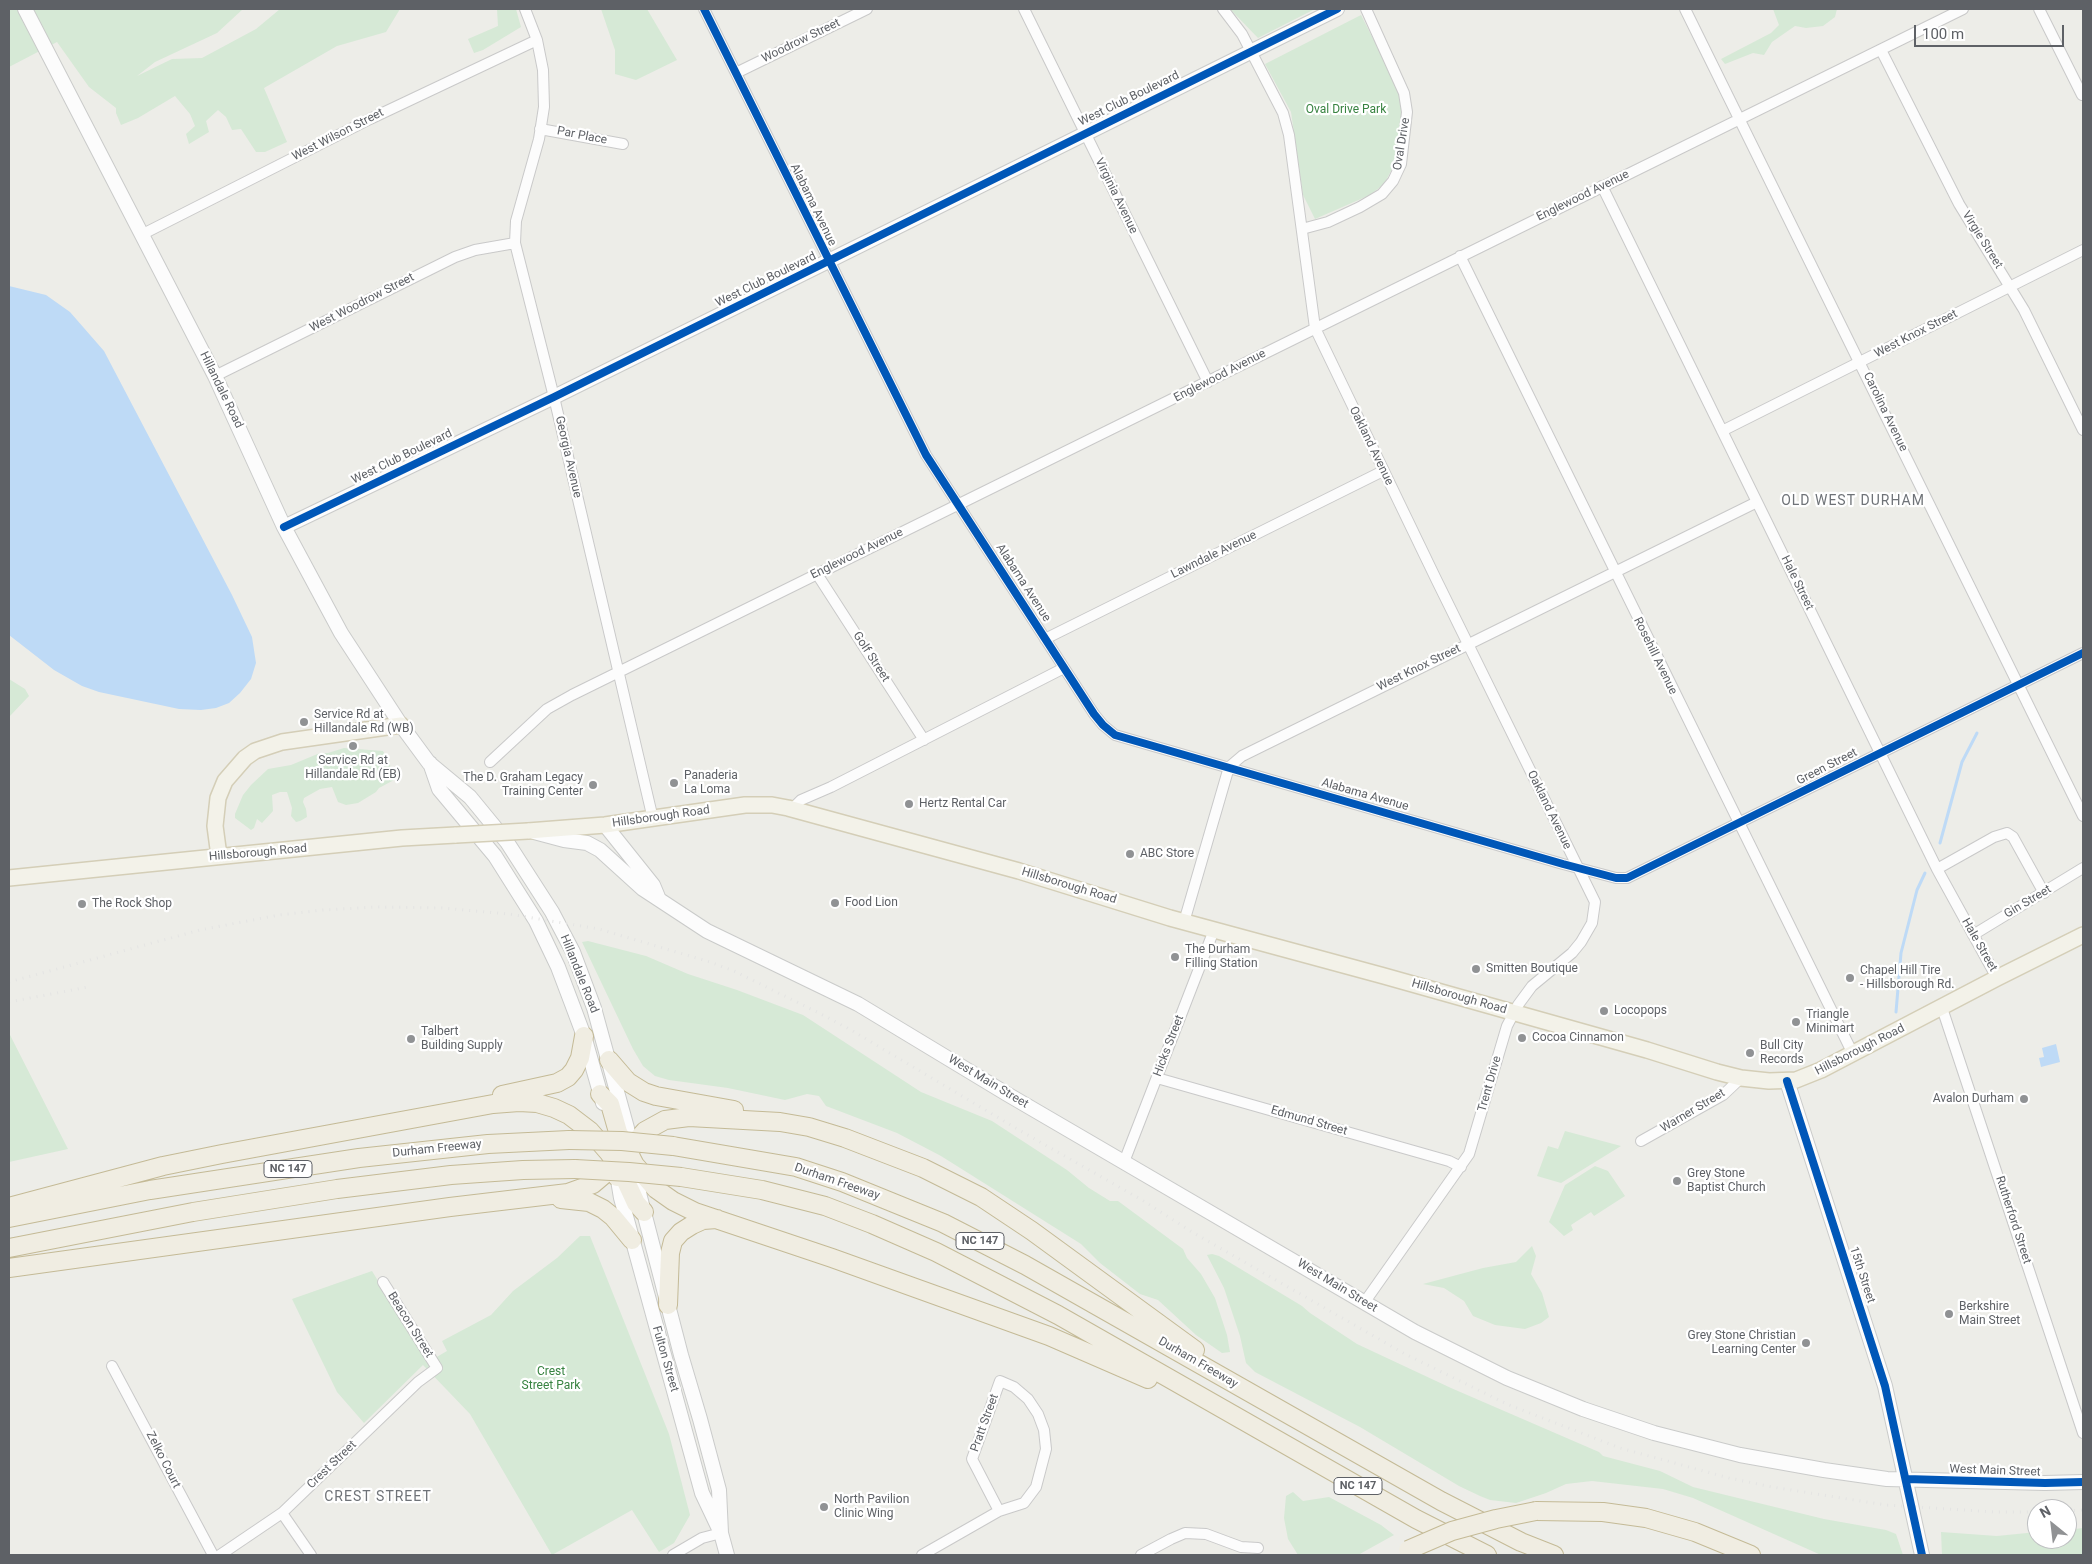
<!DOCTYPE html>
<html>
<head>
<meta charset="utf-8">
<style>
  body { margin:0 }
  #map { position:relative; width:2092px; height:1564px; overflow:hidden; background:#edede8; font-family:Roboto,sans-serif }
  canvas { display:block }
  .frame { position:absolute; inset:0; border:10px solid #5e6166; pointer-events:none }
  .north { position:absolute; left:2027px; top:1499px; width:50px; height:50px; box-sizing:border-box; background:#fff; border:1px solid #bfc0c2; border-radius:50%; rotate:331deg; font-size:14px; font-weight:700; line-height:20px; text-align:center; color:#5e6166 }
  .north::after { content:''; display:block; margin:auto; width:18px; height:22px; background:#909294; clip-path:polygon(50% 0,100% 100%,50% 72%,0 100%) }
  .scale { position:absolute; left:1914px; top:25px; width:150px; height:22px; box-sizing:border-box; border:2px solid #5e6166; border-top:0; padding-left:6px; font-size:15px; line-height:18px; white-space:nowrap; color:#5e6166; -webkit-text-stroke:4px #fff; paint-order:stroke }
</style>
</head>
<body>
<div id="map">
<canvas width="2092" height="1564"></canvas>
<div class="frame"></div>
<div class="north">N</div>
<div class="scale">100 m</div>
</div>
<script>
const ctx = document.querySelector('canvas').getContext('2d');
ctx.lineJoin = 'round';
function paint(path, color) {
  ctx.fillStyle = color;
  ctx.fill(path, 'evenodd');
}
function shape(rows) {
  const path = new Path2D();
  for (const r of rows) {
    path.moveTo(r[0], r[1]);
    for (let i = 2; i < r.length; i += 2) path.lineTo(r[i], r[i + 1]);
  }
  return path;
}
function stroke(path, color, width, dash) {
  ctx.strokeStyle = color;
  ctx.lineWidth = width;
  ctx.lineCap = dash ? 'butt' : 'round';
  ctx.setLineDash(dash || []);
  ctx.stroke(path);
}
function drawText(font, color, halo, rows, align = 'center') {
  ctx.font = font + ' Roboto,sans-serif';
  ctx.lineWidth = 4.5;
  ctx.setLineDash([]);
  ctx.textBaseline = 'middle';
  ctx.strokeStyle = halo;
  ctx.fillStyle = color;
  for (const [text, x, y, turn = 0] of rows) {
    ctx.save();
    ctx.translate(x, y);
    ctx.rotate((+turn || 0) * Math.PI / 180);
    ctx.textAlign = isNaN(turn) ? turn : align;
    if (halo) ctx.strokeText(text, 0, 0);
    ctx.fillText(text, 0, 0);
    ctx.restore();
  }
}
paint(shape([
  [9,9,243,9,217,33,155,62,137,76,172,59,202,58,256,29,280,9,400,9,386,32,337,46,264,88,287,142,265,152,256,152,241,129,232,130,226,117,218,110,206,121,209,132,189,144,186,134,195,126,190,114,175,96,138,118,121,125,116,113,116,108,89,87,57,42,9,67],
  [497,9,516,9,521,27,483,50,474,53,468,39,498,26],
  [601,9,647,9,677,60,636,80,615,74,615,50],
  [1230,9,1315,9,1258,38],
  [1773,9,1837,9,1835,17,1823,26,1806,28,1795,26,1772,42,1764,55,1753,53,1725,64,1721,59,1771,33,1779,25],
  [1361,15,1404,99,1398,158,1384,184,1370,195,1315,219,1303,195,1291,112,1265,64],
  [9,679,25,689,29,696,9,717],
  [344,748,383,751,389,761,394,780,379,788,376,792,358,803,346,805,338,802,332,787,320,789,304,798,303,802,306,809,307,817,300,821,296,822,291,816,292,808,287,792,280,792,272,795,273,811,262,823,257,819,254,828,251,830,235,818,235,814,243,795,251,785,268,769,291,765,320,753,328,753],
  [588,941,646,956,688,974,737,990,803,1015,921,1092,992,1121,1067,1170,1089,1188,1110,1201,1118,1201,1183,1249,1187,1258,1201,1274,1215,1298,1227,1335,1230,1352,1222,1353,1196,1335,1158,1300,1140,1294,1100,1263,1081,1244,941,1156,897,1133,826,1106,819,1096,807,1094,785,1100,728,1088,669,1080,655,1076,643,1066,633,1049,582,942],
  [9,1033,68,1149,9,1162],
  [1565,1131,1621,1146,1561,1183,1537,1176,1548,1146,1558,1149],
  [1595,1166,1608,1171,1625,1196,1594,1216,1591,1212,1571,1225,1573,1230,1564,1236,1549,1222,1565,1185],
  [580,1236,590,1236,669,1434,690,1515,674,1543,659,1552,632,1510,552,1555,470,1414,423,1365,364,1423,337,1392,292,1299,372,1271,428,1362,447,1351,442,1341,491,1315,513,1291,557,1258],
  [1532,1246,1536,1256,1531,1274,1542,1293,1549,1317,1541,1323,1525,1329,1495,1325,1473,1316,1464,1301,1444,1288,1423,1284,1483,1268,1516,1262],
  [1212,1254,1219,1256,1302,1306,1310,1313,1357,1344,1451,1388,1599,1452,1603,1456,1660,1471,1693,1487,1824,1519,1886,1530,1896,1534,1903,1555,1821,1555,1693,1498,1663,1489,1592,1481,1566,1484,1546,1493,1516,1503,1490,1500,1480,1496,1459,1486,1360,1427,1255,1372,1246,1363,1240,1336,1224,1288,1207,1255],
  [1293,1492,1303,1501,1329,1497,1381,1525,1394,1535,1358,1555,1298,1555,1288,1539,1284,1518,1286,1496],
  [2083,1528,2083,1555,1942,1555,1941,1532,1997,1536,2037,1532,2037,1539,2067,1539,2067,1530]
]), '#d6e9d6');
paint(shape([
  [9,286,46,295,70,312,104,351,232,595,252,637,256,663,251,679,240,693,229,703,216,708,201,710,179,709,99,692,82,686,54,670,9,635],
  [2056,1044,2060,1062,2041,1067,2039,1058,2044,1057,2042,1048]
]), '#bedaf6');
stroke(shape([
  [1940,843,1962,762,1977,733],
  [1896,1012,1901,953,1917,890,1925,873]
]), '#bedaf6', 3);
const street = shape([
  [525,9,537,40,543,70,544,107,539,139,516,221,515,243,554,397,653,819],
  [704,9,926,455,1094,714,1103,725,1115,735,1563,864,1616,878,1627,878,2083,653],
  [1024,9,1208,382],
  [1223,9,1242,34,1283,113,1289,135,1315,328,1436,579,1595,902,1592,923,1581,942,1572,953,1532,986,1518,1005,1507,1026,1469,1154,1364,1303],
  [1685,9,2083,816],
  [2039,9,2082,95],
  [1881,50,1959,204,2024,310,2083,430],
  [736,73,867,9],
  [540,129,623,144],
  [1602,186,1937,869,1997,978],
  [1302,229,1328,222,1360,207,1382,194,1393,181,1401,164,1407,112,1404,93,1366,9],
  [141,235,370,119,537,40],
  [1460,256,1853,1054],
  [215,376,455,257,475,250,515,243],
  [1722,431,2083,250],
  [817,574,924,740],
  [1045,639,1383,471],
  [490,762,547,709,572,695,1963,9],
  [792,809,801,800,831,787,1064,668],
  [1937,869,1994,837,2007,833,2013,837,2044,893],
  [1184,922,1229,767,1242,756,1757,502],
  [1973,935,2083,868],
  [1942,1008,2083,1433],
  [1157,1078,1449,1161,1461,1167],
  [1641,1141,1723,1095,1741,1078],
  [1124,1162,1214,930],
  [112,1366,213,1555],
  [282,1513,311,1555],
  [220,1555,282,1513,418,1382,437,1368,383,1282],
  [673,1555,702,1538,721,1533],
  [922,1555,999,1511,1024,1503,1036,1487,1046,1449,1044,1430,1038,1414,1028,1399,1014,1387,1000,1381,972,1459,999,1511],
  [1141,1555,1171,1539,1185,1533,1206,1534,1241,1547,1258,1548]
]);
const secondary = shape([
  [25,9,215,376,284,527,341,633,401,725,429,763,470,797,507,842,552,912,573,952,594,1008,627,1128,640,1197,681,1355,700,1419,719,1490,721,1533],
  [284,527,554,397,1337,9],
  [430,763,439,789,495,856,536,921,558,967,572,1004,584,1036,603,1103],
  [605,825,653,885,658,897],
  [534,832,564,840,587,843,600,850,643,889,707,931,858,1004,1007,1094,1415,1332,1507,1378,1583,1409,1654,1433,1740,1455,1824,1470,1887,1479,2045,1483,2083,1482],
  [1787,1081,1885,1386,1922,1555],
  [616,1168,621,1198,702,1493,721,1533,727,1555]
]);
const primary = shape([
  [528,831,605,825,745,805,772,805,788,808,1019,871,1170,918,1384,976,1647,1050,1717,1072,1741,1078,1769,1081,1796,1080,1821,1070,1997,978,2083,935],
  [219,856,215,826,218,798,225,781,245,758,255,751,282,742,401,725],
  [9,878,402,838,456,835]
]);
const highway = shape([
  [609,1060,628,1082,644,1092,656,1096,734,1110],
  [600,1094,610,1104,618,1132,635,1165,656,1189,673,1201,695,1212,832,1258,1049,1336,1148,1379],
  [502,1095,557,1083,568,1077,574,1070,580,1058,584,1036],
  [673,1146,796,1167,842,1182,943,1223,1025,1265,1441,1501,1521,1542,1554,1555],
  [617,1177,624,1160,637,1140,645,1131,665,1120,689,1117,780,1122,809,1127,845,1138,923,1168,981,1197,1032,1231,1195,1350],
  [681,1177,762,1190,825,1206,872,1224,936,1252,1058,1315,1416,1519,1487,1555],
  [561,1199,589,1202,603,1209,613,1217,632,1240],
  [9,1207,163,1166,222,1154,493,1104,519,1102,537,1103,554,1108,569,1115,590,1131,609,1153,624,1177,636,1203,644,1212],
  [9,1218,150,1190,359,1158,488,1144,569,1140],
  [9,1248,193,1212,337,1189,451,1175,523,1170,575,1169],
  [9,1268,450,1207,568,1193,593,1184,606,1173,614,1162],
  [668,1305,670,1253,673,1241,681,1232,692,1225,703,1220,717,1219],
  [1536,1511,1603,1512,1646,1518,1695,1532,1751,1555]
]);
stroke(street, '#c9c9c9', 12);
stroke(secondary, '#cacbca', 16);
stroke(primary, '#d4ceb7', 18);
stroke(highway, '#c4ba96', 20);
stroke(street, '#fcfcfc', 10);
stroke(secondary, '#fcfcfc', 14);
stroke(primary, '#f3f2e9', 15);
stroke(highway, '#f0ede2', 18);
stroke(shape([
  [9,982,200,930,279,915,323,910,376,907,442,908,509,914,599,929,710,962,734,971,819,1013,851,1030,1019,1130,1142,1200,1192,1232,1405,1354,1509,1405,1620,1448,1729,1478,1772,1487,1886,1505,1994,1512,2037,1512],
  [9,1002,88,987],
  [2067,1511,2083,1510]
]), '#e4e4e3', 3, [1, 6]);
const primaryBridge = shape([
  [456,835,528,831]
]);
const highwayBridge = shape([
  [569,1140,622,1141,673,1146],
  [575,1169,629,1172,681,1177],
  [1408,1550,1452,1531,1496,1519,1536,1511]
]);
stroke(primaryBridge, '#d4ceb7', 18, []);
stroke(highwayBridge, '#c4ba96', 20, []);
stroke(primaryBridge, '#f3f2e9', 15);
stroke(highwayBridge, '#f0ede2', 18);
stroke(shape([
  [704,9,926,455,1094,714,1103,725,1115,735,1563,864,1616,878,1627,878,2083,653],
  [284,527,554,397,1337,9],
  [1787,1081,1885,1386,1922,1555],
  [1906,1479,2045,1483,2083,1482]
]), '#0057b8', 8);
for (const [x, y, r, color] of [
  [304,722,5,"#909294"],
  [353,746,5,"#909294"],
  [674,783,5,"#909294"],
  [593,785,5,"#909294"],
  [909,804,5,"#909294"],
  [1130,854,5,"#909294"],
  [835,903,5,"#909294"],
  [82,904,5,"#909294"],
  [1175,957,5,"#909294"],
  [1476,969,5,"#909294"],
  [1850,978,5,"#909294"],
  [1604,1011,5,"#909294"],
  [1796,1022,5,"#909294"],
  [1522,1038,5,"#909294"],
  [411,1039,5,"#909294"],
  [1750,1053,5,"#909294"],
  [2024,1099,5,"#909294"],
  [1677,1181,5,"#909294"],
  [1949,1314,5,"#909294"],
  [1806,1343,5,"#909294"],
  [824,1507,5,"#909294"]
]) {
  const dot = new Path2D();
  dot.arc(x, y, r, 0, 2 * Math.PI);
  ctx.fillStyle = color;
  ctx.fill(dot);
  stroke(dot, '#fff', 2);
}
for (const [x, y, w] of [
  [288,1169,48],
  [980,1241,48],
  [1358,1486,48]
]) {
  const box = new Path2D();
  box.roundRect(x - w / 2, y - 8.5, w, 17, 4);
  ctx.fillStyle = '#fff';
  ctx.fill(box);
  stroke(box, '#5e6166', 1);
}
drawText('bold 11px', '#5e6166', null, [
  ["NC 147",288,1169],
  ["NC 147",980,1241],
  ["NC 147",1358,1486]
]);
drawText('12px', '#5e6166', '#fff', [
  ["Woodrow Street",801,41,-26],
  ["West Club Boulevard",1129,99,-26],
  ["West Wilson Street",338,135,-27],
  ["Par Place",582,136,11],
  ["Oval Drive",1402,144,-81],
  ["Virginia Avenue",1116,196,64],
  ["Englewood Avenue",1583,196,-26],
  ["Alabama Avenue",813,205,64],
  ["Virgie Street",1982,240,58],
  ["West Club Boulevard",766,280,-26],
  ["West Woodrow Street",362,303,-27],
  ["West Knox Street",1916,334,-27],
  ["Englewood Avenue",1220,376,-27],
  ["Hillandale Road",221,390,64],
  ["Carolina Avenue",1885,412,64],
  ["Oakland Avenue",1371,446,64],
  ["West Club Boulevard",402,457,-26],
  ["Georgia Avenue",568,457,77],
  ["Englewood Avenue",857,554,-26],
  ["Lawndale Avenue",1214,555,-26],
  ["Alabama Avenue",1023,583,57],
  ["Hale Street",1797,583,64],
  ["Rosehill Avenue",1655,656,64],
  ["Golf Street",871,657,57],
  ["West Knox Street",1419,668,-26],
  ["Green Street",1827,767,-27],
  ["Alabama Avenue",1365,795,16],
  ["Oakland Avenue",1549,810,64],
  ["Hillsborough Road",661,817,-8],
  ["Hillsborough Road",258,853,-5],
  ["Hillsborough Road",1069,886,17],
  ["Gin Street",2028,902,-31],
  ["Hale Street",1979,945,60],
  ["Hillandale Road",579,974,68],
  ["Hillsborough Road",1459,997,16],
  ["Hicks Street",1169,1046,-69],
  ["Hillsborough Road",1860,1050,-27],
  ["West Main Street",988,1082,31],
  ["Trent Drive",1490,1084,-74],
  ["Warner Street",1693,1111,-31],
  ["Edmund Street",1309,1121,16],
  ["Durham Freeway",437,1149,-6],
  ["Durham Freeway",837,1182,19],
  ["Rutherford Street",2013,1220,72],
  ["15th Street",1862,1275,72],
  ["West Main Street",1337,1286,31],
  ["Beacon Street",410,1325,58],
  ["Fulton Street",665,1359,74],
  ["Durham Freeway",1198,1363,30],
  ["Pratt Street",985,1423,-70],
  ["Zelko Court",163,1460,63],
  ["Crest Street",332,1465,-44],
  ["West Main Street",1995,1471,2]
]);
drawText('12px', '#388341', '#fff', [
  ["Oval Drive Park",1346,110],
  ["Crest",551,1372],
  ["Street Park",551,1386]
]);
drawText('12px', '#5e6166', '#fff', [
  ["Service Rd at",314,715],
  ["Hillandale Rd (WB)",314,729],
  ["Service Rd at",353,761,"center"],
  ["Hillandale Rd (EB)",353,775,"center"],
  ["Panaderia",684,776],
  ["La Loma",684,790],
  ["The D. Graham Legacy",583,778,"right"],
  ["Training Center",583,792,"right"],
  ["Hertz Rental Car",919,804],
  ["ABC Store",1140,854],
  ["Food Lion",845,903],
  ["The Rock Shop",92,904],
  ["The Durham",1185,950],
  ["Filling Station",1185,964],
  ["Smitten Boutique",1486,969],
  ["Chapel Hill Tire",1860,971],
  ["- Hillsborough Rd.",1860,985],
  ["Locopops",1614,1011],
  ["Triangle",1806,1015],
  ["Minimart",1806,1029],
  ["Talbert",421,1032],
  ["Building Supply",421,1046],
  ["Cocoa Cinnamon",1532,1038],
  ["Bull City",1760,1046],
  ["Records",1760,1060],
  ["Avalon Durham",2014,1099,"right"],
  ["Grey Stone",1687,1174],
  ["Baptist Church",1687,1188],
  ["Berkshire",1959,1307],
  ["Main Street",1959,1321],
  ["Grey Stone Christian",1796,1336,"right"],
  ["Learning Center",1796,1350,"right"],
  ["North Pavilion",834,1500],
  ["Clinic Wing",834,1514]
], 'left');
ctx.letterSpacing = '1px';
drawText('14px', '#6f7378', '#fff', [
  ["OLD WEST DURHAM",1853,501],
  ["CREST STREET",378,1497]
]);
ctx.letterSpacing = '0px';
</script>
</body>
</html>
